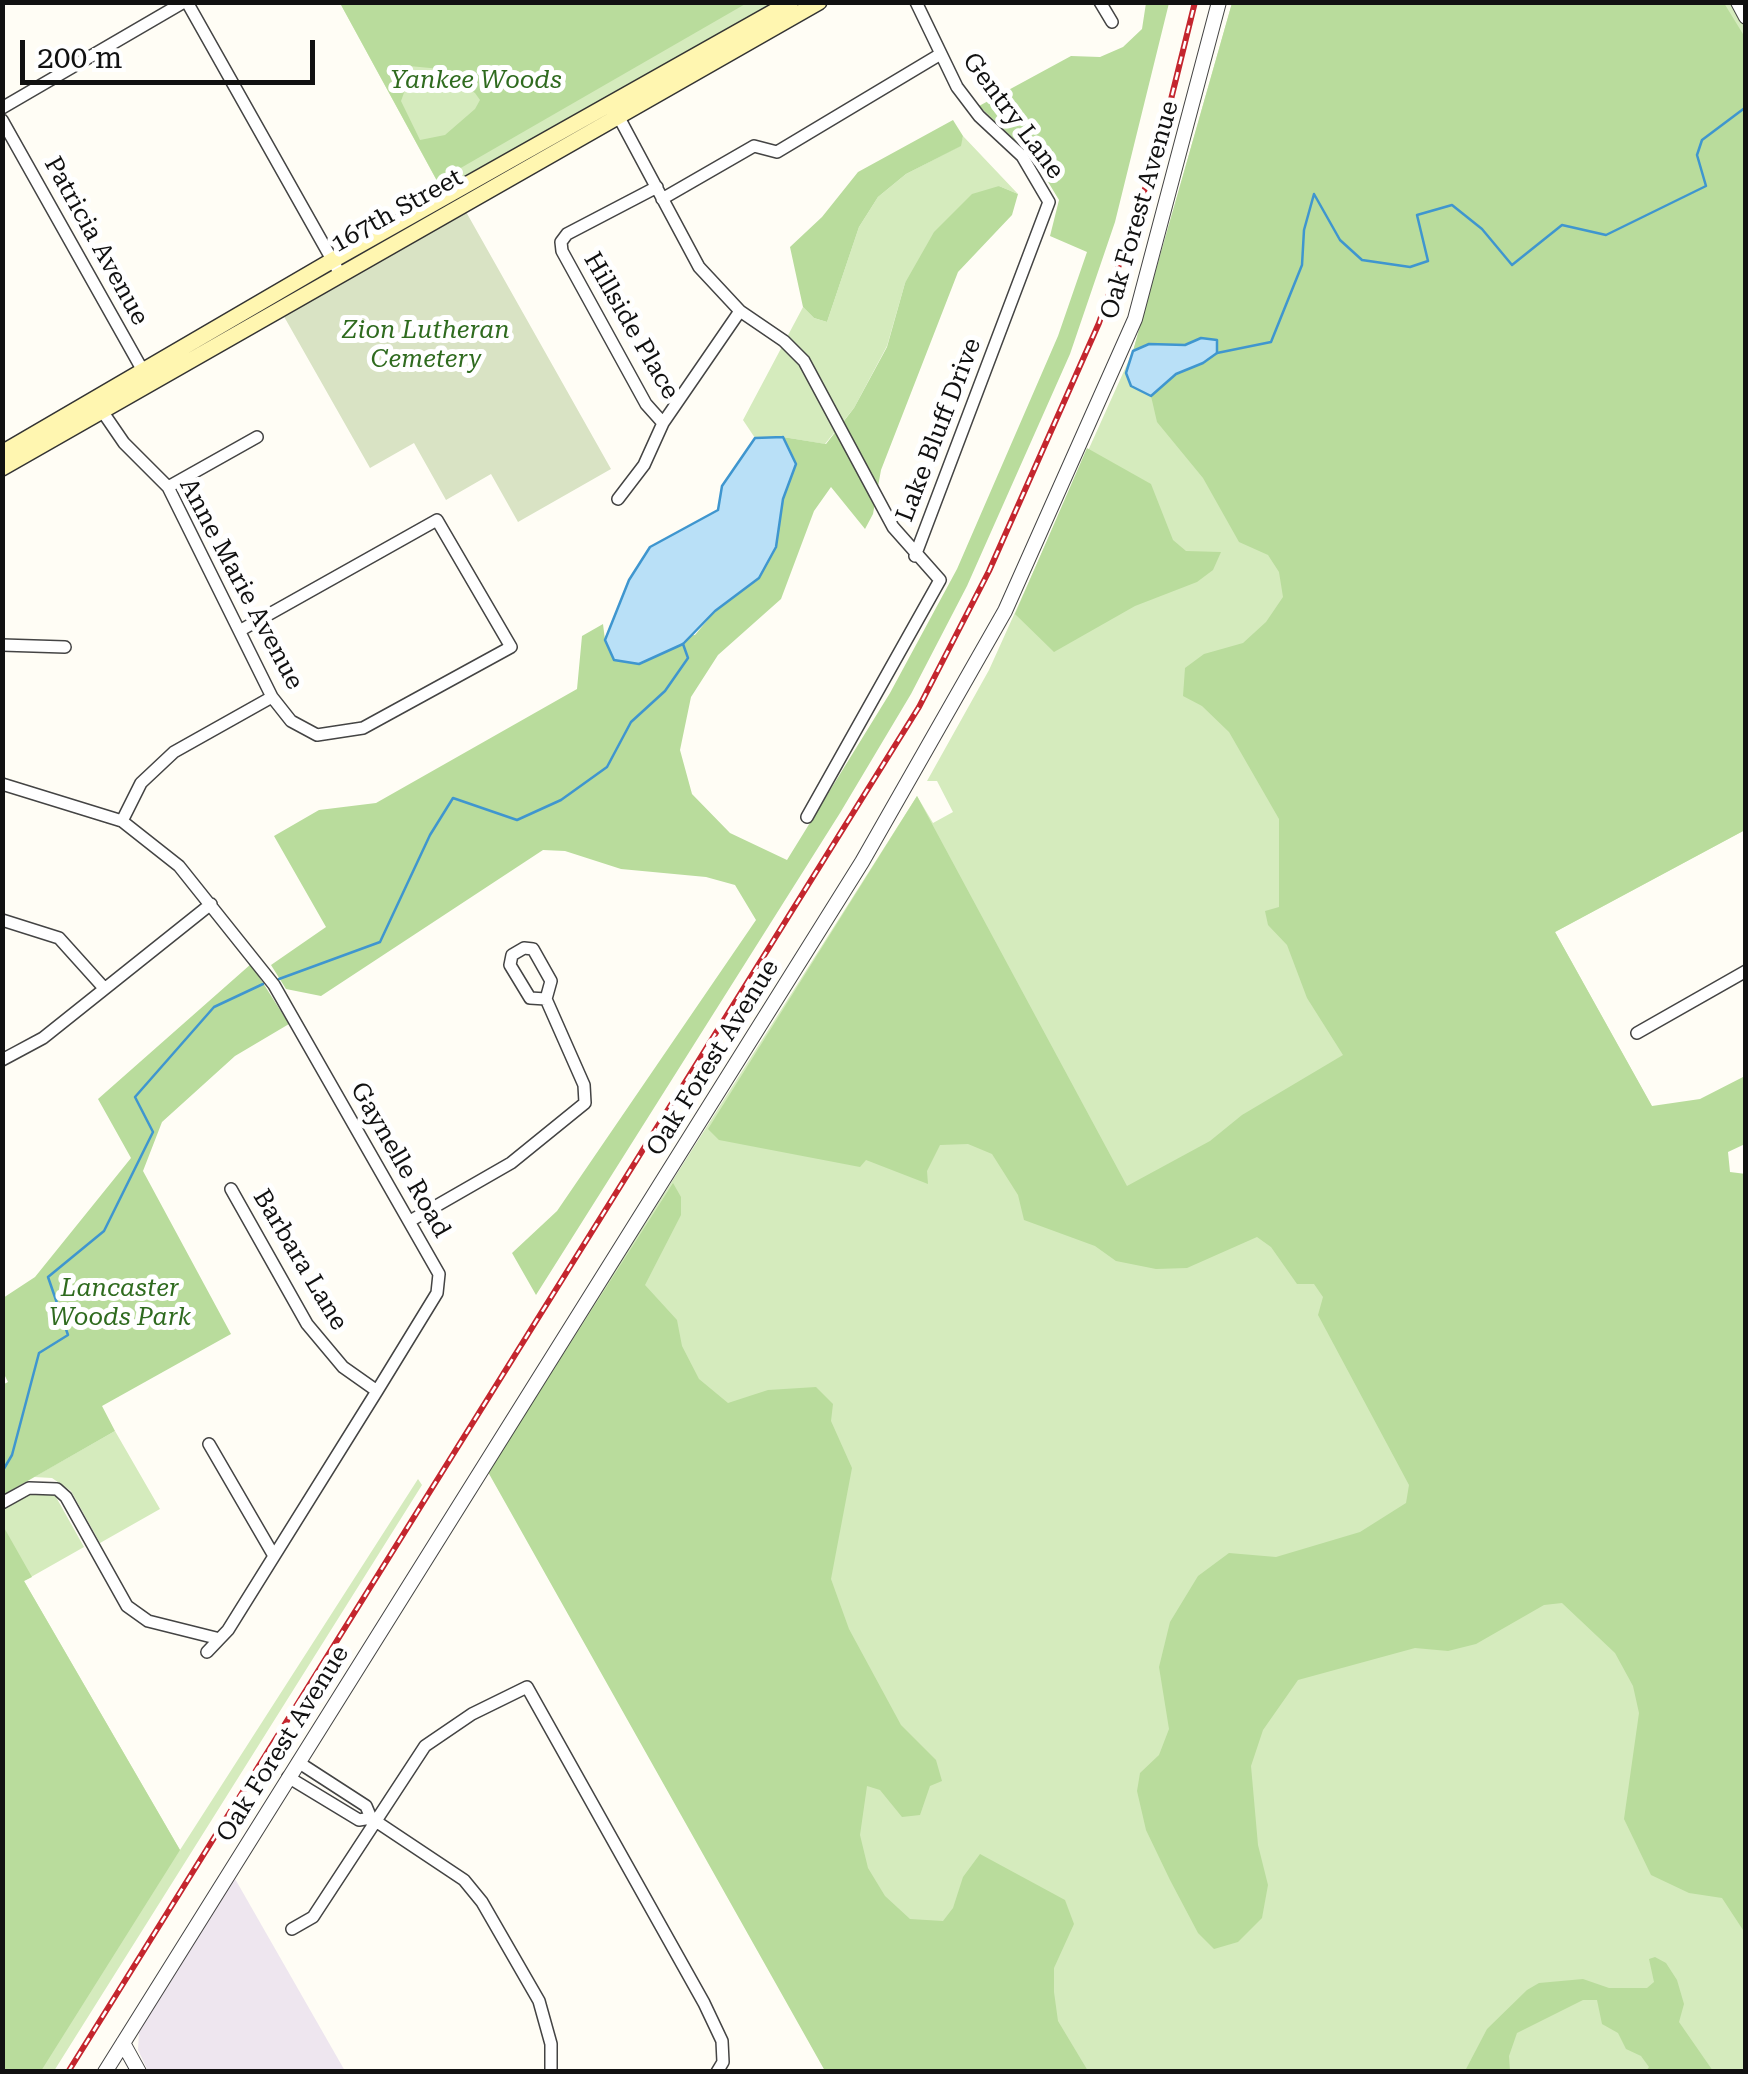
<!DOCTYPE html>
<html>
<head>
<meta charset="utf-8">
<style>
  body { margin:0 }
  #map { position:relative; width:1748px; height:2074px; overflow:hidden; background:#fffdf5; font-family:"Roboto Serif",serif }
  canvas { display:block }
  .frame { position:absolute; inset:0; border:5px solid #111; pointer-events:none }
  .scale { position:absolute; left:20px; top:40px; width:295px; height:45px; box-sizing:border-box; border:5px solid #111; border-top:0; padding-left:12px; font-size:30px; line-height:35px; white-space:nowrap; color:#111; -webkit-text-stroke:8px #fff; paint-order:stroke }
</style>
</head>
<body>
<div id="map">
<canvas width="1748" height="2074"></canvas>
<div class="frame"></div>
<div class="scale">200 m</div>
</div>
<script>
const ctx = document.querySelector('canvas').getContext('2d');
ctx.lineJoin = 'round';
function paint(path, color) {
  ctx.fillStyle = color;
  ctx.fill(path, 'evenodd');
}
function shape(rows) {
  const path = new Path2D();
  for (const r of rows) {
    path.moveTo(r[0], r[1]);
    for (let i = 2; i < r.length; i += 2) path.lineTo(r[i], r[i + 1]);
  }
  return path;
}
function stroke(path, color, width, dash) {
  ctx.strokeStyle = color;
  ctx.lineWidth = width;
  ctx.lineCap = dash ? 'butt' : 'round';
  ctx.setLineDash(dash || []);
  ctx.stroke(path);
}
function drawText(font, color, halo, rows, align = 'center') {
  ctx.font = font + ' "Roboto Serif",serif';
  ctx.lineWidth = 10;
  ctx.setLineDash([]);
  ctx.textBaseline = 'middle';
  ctx.strokeStyle = halo;
  ctx.fillStyle = color;
  for (const [text, x, y, turn = 0] of rows) {
    ctx.save();
    ctx.translate(x, y);
    ctx.rotate((+turn || 0) * Math.PI / 180);
    ctx.textAlign = isNaN(turn) ? turn : align;
    if (halo) ctx.strokeText(text, 0, 0);
    ctx.fillText(text, 0, 0);
    ctx.restore();
  }
}
paint(shape([
  [234,1877,345,2071,148,2071,138,2050,139,2031]
]), '#eee6ef');
paint(shape([
  [340,3,782,3,443,192],
  [1232,3,1745,3,1745,830,1555,932,1745,1274,1745,2071,837,2071,498,1455,917,796,933,823,953,812,937,781,927,781,989,670,1133,351],
  [963,136,1018,194,999,186,905,283,887,346,854,408,825,444,783,437,755,438,743,420,803,307,814,318,827,322,859,227,878,197,906,174,960,146],
  [115,1431,160,1509,100,1543,71,1491,52,1478,34,1477],
  [418,1479,422,1485,54,2071,2,2071,3,1509,31,1492,46,1491,56,1497,84,1547,24,1581,180,1850]
]), '#d5ebbd');
paint(shape([
  [340,3,747,3,452,173,441,188],
  [409,66,441,69,475,93,480,100,475,109,445,135,420,140,401,101,405,90,396,82,398,72],
  [1146,3,1169,3,1115,222,1070,354,967,586,911,694,840,813,536,1295,512,1253,557,1211,756,920,735,885,706,877,621,869,565,851,543,850,321,996,286,989,271,965,326,927,274,836,319,810,376,803,577,689,582,636,603,624,605,640,695,635,715,611,759,578,776,547,783,499,796,465,783,437,826,444,854,408,887,347,905,283,934,232,972,194,999,186,1018,194,1012,215,958,272,881,470,873,514,865,529,831,487,814,511,781,599,718,655,691,697,680,750,692,794,730,833,787,860,890,693,957,569,1058,336,1087,252,1050,236,1059,200,1033,157,979,106,1071,56,1100,57,1123,47,1142,29],
  [1232,3,1724,3,1746,39,1745,830,1555,932,1652,1106,1700,1099,1745,1076,1745,1144,1728,1152,1730,1172,1746,1174,1745,1933,1722,1898,1689,1893,1651,1875,1624,1819,1639,1713,1633,1686,1615,1653,1562,1603,1544,1605,1476,1644,1448,1651,1415,1648,1298,1680,1263,1730,1251,1766,1258,1845,1268,1885,1262,1918,1238,1942,1214,1949,1198,1933,1170,1880,1146,1830,1137,1791,1140,1773,1159,1755,1169,1729,1159,1667,1170,1622,1198,1576,1229,1553,1276,1557,1360,1532,1406,1503,1409,1485,1318,1315,1323,1297,1314,1284,1297,1284,1271,1247,1257,1237,1187,1268,1156,1269,1116,1261,1095,1246,1024,1220,1018,1195,992,1154,968,1144,940,1145,927,1171,928,1184,866,1160,860,1167,719,1140,708,1129,917,796,1127,1186,1210,1141,1242,1115,1343,1055,1307,998,1287,945,1268,925,1265,911,1279,907,1279,819,1229,732,1202,706,1183,696,1185,668,1204,654,1243,643,1266,622,1283,597,1279,572,1268,555,1239,542,1203,478,1157,422,1151,396,1176,374,1203,363,1201,338,1185,345,1149,344,1133,351],
  [953,120,963,136,961,146,906,174,878,197,859,227,827,322,814,318,803,307,790,247,822,217,858,172],
  [1087,448,1151,484,1173,540,1186,551,1221,552,1213,570,1197,582,1135,606,1054,652,1015,614],
  [251,964,289,1024,235,1056,162,1122,143,1171,231,1334,102,1406,115,1431,3,1495,2,1385,8,1382,3,1372,3,1298,35,1277,131,1158,98,1099],
  [673,1183,681,1197,681,1215,645,1285,677,1320,682,1346,699,1379,728,1403,768,1390,816,1387,833,1404,831,1421,852,1468,831,1579,849,1629,901,1725,936,1760,942,1781,930,1786,920,1815,902,1817,880,1790,867,1786,860,1835,868,1868,885,1896,910,1919,943,1921,953,1908,963,1877,980,1854,1065,1900,1074,1924,1054,1968,1054,1992,1058,2021,1088,2071,825,2071,488,1472],
  [2,1524,32,1577,24,1581,180,1850,41,2071,3,2071],
  [1655,1957,1666,1963,1677,1980,1684,2004,1679,2022,1713,2071,1646,2071,1649,2067,1641,2056,1626,2049,1618,2033,1602,2024,1597,2000,1583,2000,1517,2033,1509,2056,1510,2071,1465,2071,1487,2029,1527,1990,1539,1983,1583,1979,1609,1988,1647,1988,1654,1982,1649,1959]
]), '#b9dc9c');
paint(shape([
  [465,210,611,469,518,522,491,474,446,500,414,443,370,468,282,313]
]), '#d9e3c4');
const water = shape([
  [1201,338,1217,340,1217,353,1203,363,1176,374,1151,396,1131,386,1126,373,1133,351,1149,344,1185,345,1201,338],
  [783,437,796,464,783,499,776,547,759,578,715,611,683,644,639,664,614,660,605,640,629,580,650,547,718,510,722,486,755,438,783,437]
]);
paint(water, '#b9e0f7');
stroke(water, '#3f96cf', 2.5);
stroke(shape([
  [1217,353,1271,342,1302,265,1304,230,1314,194,1340,240,1362,260,1410,267,1428,261,1417,215,1452,205,1482,229,1512,265,1562,225,1606,235,1706,186,1697,155,1702,140,1746,107],
  [279,979,380,942,430,835,453,798,517,820,561,800,607,767,631,722,665,691,688,658,683,644],
  [2,1472,12,1455,39,1353,68,1335,48,1277,104,1231,153,1132,135,1097,214,1007,263,984]
]), '#3f96cf', 2.5);
const minor = shape([
  [187,2,339,272],
  [1100,2,1112,22],
  [2,108,184,2],
  [615,110,699,267,740,311,784,341,804,361,893,527,940,580,807,817],
  [2,120,147,378],
  [657,187,567,234,561,242,562,251,646,404,663,423],
  [662,199,754,146,777,152,939,55],
  [100,408,124,443,168,487,272,697,291,721,317,735,363,728,511,647,437,520,241,630],
  [168,487,257,437],
  [618,499,644,465,663,423,740,311],
  [915,556,1049,202,1022,156,979,116,957,87,916,2],
  [2,645,65,647],
  [2,784,122,821,179,866,274,985,439,1274,437,1293,377,1391,228,1630,207,1652],
  [122,821,141,783,174,752,272,697],
  [2,920,59,938,104,988],
  [1637,1033,1746,971],
  [2,1060,43,1038,211,904],
  [231,1189,307,1324,343,1367,377,1391],
  [410,1221,511,1163,585,1103,584,1085,546,999,551,981,533,949,524,948,512,955,510,965,530,998,546,999],
  [209,1444,274,1556],
  [2,1503,29,1488,57,1489,66,1497,127,1606,148,1621,216,1638],
  [298,1762,366,1806,371,1818,464,1880,482,1902,539,2001,551,2044,551,2072],
  [288,1777,359,1820,371,1818],
  [292,1929,313,1917,425,1746,472,1714,527,1687,704,2003,722,2041,723,2062,717,2072]
]);
const tertiary = shape([
  [1738,2,1746,17],
  [123,2043,139,2072],
  [105,2072,862,862,1005,611,1135,319,1219,2]
]);
const secondary = shape([
  [2,453,333,260,791,2],
  [2,468,819,2]
]);
stroke(minor, '#444', 14);
stroke(tertiary, '#444', 16);
stroke(secondary, '#333', 18);
stroke(minor, '#fff', 11);
stroke(tertiary, '#fff', 14);
stroke(secondary, '#fff6b0', 15);
const rail = shape([
  [68,2072,919,707,989,571,1099,323,1159,148,1195,2]
]);
stroke(rail, '#c4262e', 6);
stroke(rail, '#fff', 2.5, [8]);
drawText('italic 25px', '#2f6b1f', '#fff', [
  ["Yankee Woods",476,81],
  ["Zion Lutheran",426,331],
  ["Cemetery",426,360],
  ["Lancaster",120,1289],
  ["Woods Park",120,1318]
]);
drawText('25px', '#111', '#fff', [
  ["Gentry Lane",1013,116,53],
  ["Oak Forest Avenue",1140,210,-74],
  ["167th Street",397,211,-29],
  ["Patricia Avenue",96,241,61],
  ["Hillside Place",631,326,60],
  ["Lake Bluff Drive",939,430,-69],
  ["Anne Marie Avenue",241,584,62],
  ["Oak Forest Avenue",713,1058,-58],
  ["Gaynelle Road",400,1160,60],
  ["Barbara Lane",300,1260,59],
  ["Oak Forest Avenue",283,1744,-58]
]);
</script>
</body>
</html>
